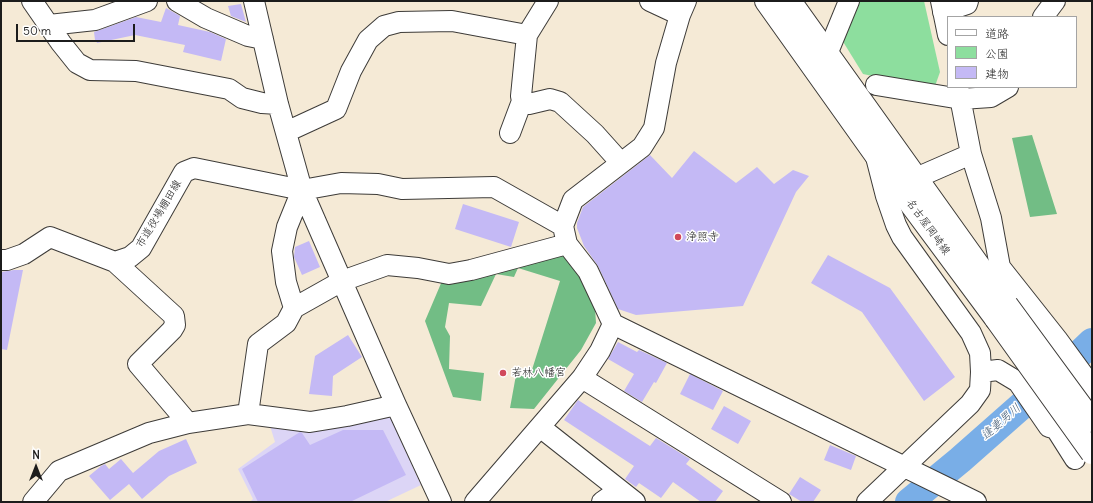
<!DOCTYPE html>
<html>
<head>
<meta charset="utf-8">
<style>
  body { margin:0 }
  #map { position:relative; width:1093px; height:503px; overflow:hidden; background:#f5ead6; font-family:Delius,"Klee One",sans-serif }
  canvas { display:block }
  .frame { position:absolute; inset:0; border:2px solid #1c1c1c; pointer-events:none }
  .legend { position:absolute; left:947px; top:16px; width:130px; height:72px; box-sizing:border-box; background:#fff; border:1px solid #a4a4a4; margin:0; padding:5px 7px; list-style:none; font-size:12px; color:#1c1c1c }
  .legend li { display:flex; align-items:center; gap:8px; height:20px }
  .legend b { width:20px; border:1px solid #a4a4a4 }
  .north { position:absolute; left:16px; top:447px; width:40px; height:40px; -webkit-text-stroke:3px #fff; paint-order:stroke; rotate:0deg; font-size:11px; font-weight:700; line-height:16px; text-align:center; color:#1c1c1c }
  .north::after { content:''; display:block; margin:auto; width:14px; height:18px; background:#1c1c1c; clip-path:polygon(50% 0,100% 100%,50% 72%,0 100%) }
  .scale { position:absolute; left:16px; top:24px; width:119px; height:18px; box-sizing:border-box; border:2px solid #1c1c1c; border-top:0; padding-left:5px; font-size:12px; line-height:14px; white-space:nowrap; color:#1c1c1c; -webkit-text-stroke:3px #fff; paint-order:stroke }
</style>
</head>
<body>
<div id="map">
<canvas width="1093" height="503"></canvas>
<div class="frame"></div>
<ul class="legend">
<li><b style="height:5px;background:#fff"></b>道路</li>
<li><b style="height:11px;background:#8dde9e"></b>公園</li>
<li><b style="height:11px;background:#c4b9f5"></b>建物</li>
</ul>
<div class="north">N</div>
<div class="scale">50 m</div>
</div>
<script>
const ctx = document.querySelector('canvas').getContext('2d');
ctx.lineJoin = 'round';
function paint(path, color) {
  ctx.fillStyle = color;
  ctx.fill(path, 'evenodd');
}
function shape(rows) {
  const path = new Path2D();
  for (const r of rows) {
    path.moveTo(r[0], r[1]);
    for (let i = 2; i < r.length; i += 2) path.lineTo(r[i], r[i + 1]);
  }
  return path;
}
function stroke(path, color, width, dash) {
  ctx.strokeStyle = color;
  ctx.lineWidth = width;
  ctx.lineCap = dash ? 'butt' : 'round';
  ctx.setLineDash(dash || []);
  ctx.stroke(path);
}
function drawText(font, color, halo, rows, align = 'center') {
  ctx.font = font + ' Delius,"Klee One",sans-serif';
  ctx.lineWidth = 3;
  ctx.setLineDash([]);
  ctx.textBaseline = 'middle';
  ctx.strokeStyle = halo;
  ctx.fillStyle = color;
  for (const [text, x, y, turn = 0] of rows) {
    ctx.save();
    ctx.translate(x, y);
    ctx.rotate((+turn || 0) * Math.PI / 180);
    ctx.textAlign = isNaN(turn) ? turn : align;
    if (halo) ctx.strokeText(text, 0, 0);
    ctx.fillText(text, 0, 0);
    ctx.restore();
  }
}
paint(shape([
  [389,414,421,485,385,502,250,502,253,499,238,469,275,442,270,426]
]), '#dcd5f6');
paint(shape([
  [858,1,924,1,940,72,934,89,863,74,842,40]
]), '#8dde9e');
paint(shape([
  [1032,135,1057,214,1030,217,1012,138],
  [558,247,594,293,596,323,581,350,534,409,510,408,516,375,530,376,560,281,518,268,514,277,496,274,481,306,449,303,445,327,450,336,449,369,484,373,481,401,453,397,425,321,442,281]
]), '#72bd85');
stroke(shape([
  [909,502,960,460,1070,363,1092,342]
]), '#79aee7', 28);
paint(shape([
  [241,4,246,22,231,16,228,6],
  [166,8,180,16,178,25,210,32,226,39,221,61,183,52,185,45,135,35,97,43,96,40,95,40,94,32,136,17,161,22],
  [694,151,736,183,757,167,774,184,793,170,809,176,796,192,743,306,636,315,618,309,598,266,584,246,577,228,577,223,583,207,650,155,672,178],
  [463,204,519,222,511,247,455,229],
  [309,241,320,267,302,275,294,257,295,247],
  [828,255,890,288,955,377,924,401,862,312,811,283],
  [14,270,23,270,7,350,1,349,1,272],
  [348,335,362,357,333,376,332,396,309,394,315,356],
  [618,342,637,352,639,350,667,363,656,383,654,382,642,402,624,391,634,374,608,359],
  [690,374,723,391,713,410,680,394],
  [578,400,650,446,656,438,690,459,686,464,723,491,715,502,701,502,673,482,661,498,639,483,636,487,625,479,634,466,564,420],
  [724,406,751,421,738,444,711,429],
  [343,430,383,430,406,475,350,502,258,502,242,469,300,432,302,433,310,445],
  [186,439,197,463,169,476,142,499,129,484,110,500,89,476,101,466,105,464,109,469,121,459,133,473,159,451],
  [830,445,856,456,851,470,824,460],
  [800,477,821,490,813,502,802,502,789,494]
]), '#c4b9f5');
const minor = shape([
  [32,1,61,43,77,63,90,70,136,71,229,89,242,98,262,103,278,104],
  [177,1,206,18,248,36,263,39],
  [254,1,278,104,302,190,396,405,441,502],
  [548,1,527,35,521,96,522,101,529,104,550,99,560,102,595,134,621,163],
  [650,1,680,15],
  [686,1,680,15,666,63,654,128,642,147,573,200,563,226,567,244,588,271,613,324,976,502],
  [941,1,948,35],
  [943,12,967,4,968,1],
  [1043,17,1055,1],
  [49,25,95,20,147,1],
  [828,52,849,1],
  [876,85,961,99,991,97,1008,87],
  [286,132,336,109,351,71,368,40,384,26,399,22,452,21,527,35],
  [510,133,522,101],
  [971,154,991,218,1000,267,1057,339,1087,380,1090,386,1092,397,1088,406,1062,429,1056,429,1049,427,1018,382,998,370,981,372],
  [916,178,971,154,958,87],
  [1,260,7,260,24,254,50,237,115,262,130,257,141,248,184,172,194,168,302,190,341,183,378,184,402,189,494,187,563,226],
  [115,262,174,316,175,325,172,330,138,364,188,423],
  [294,308,286,282,282,251,287,227,302,190],
  [582,378,781,502],
  [248,414,258,344,286,323,294,308,342,281,387,265,418,268,449,274,471,270,567,244],
  [540,427,635,502],
  [1056,429,1075,459],
  [33,502,59,471,149,433,188,423,248,414,310,422,347,416,396,405],
  [475,502,582,378,600,351,613,324],
  [602,502,619,490],
  [867,502,970,404,980,390,981,372,980,353,971,333,902,237,896,225,886,196,876,157]
]);
const major = shape([
  [766,1,907,199,996,319],
  [790,1,1007,305]
]);
stroke(minor, '#3d3b38', 22);
stroke(major, '#3d3b38', 24);
stroke(minor, '#fff', 20);
stroke(major, '#fff', 22);
const majorBridge = shape([
  [1007,305,1092,421],
  [996,319,1092,453]
]);
stroke(majorBridge, '#3d3b38', 24, []);
stroke(majorBridge, '#fff', 22);
for (const [x, y, r, color] of [
  [678,237,4,"#d1495b"],
  [503,373,4,"#d1495b"]
]) {
  const dot = new Path2D();
  dot.arc(x, y, r, 0, 2 * Math.PI);
  ctx.fillStyle = color;
  ctx.fill(dot);
  stroke(dot, '#fff', 1.5);
}
drawText('11px', '#1c1c1c', '#fff', [
  ["市道役場棚田線",159,214,-59],
  ["名古屋岡崎線",928,227,54]
]);
drawText('11px', '#1c1c1c', '#fff', [
  ["浄照寺",686,237],
  ["若林八幡宮",511,373]
], 'left');
drawText('italic 12px', '#465e77', '#fff', [
  ["逢妻男川",1001,422,-41]
]);
</script>
</body>
</html>
